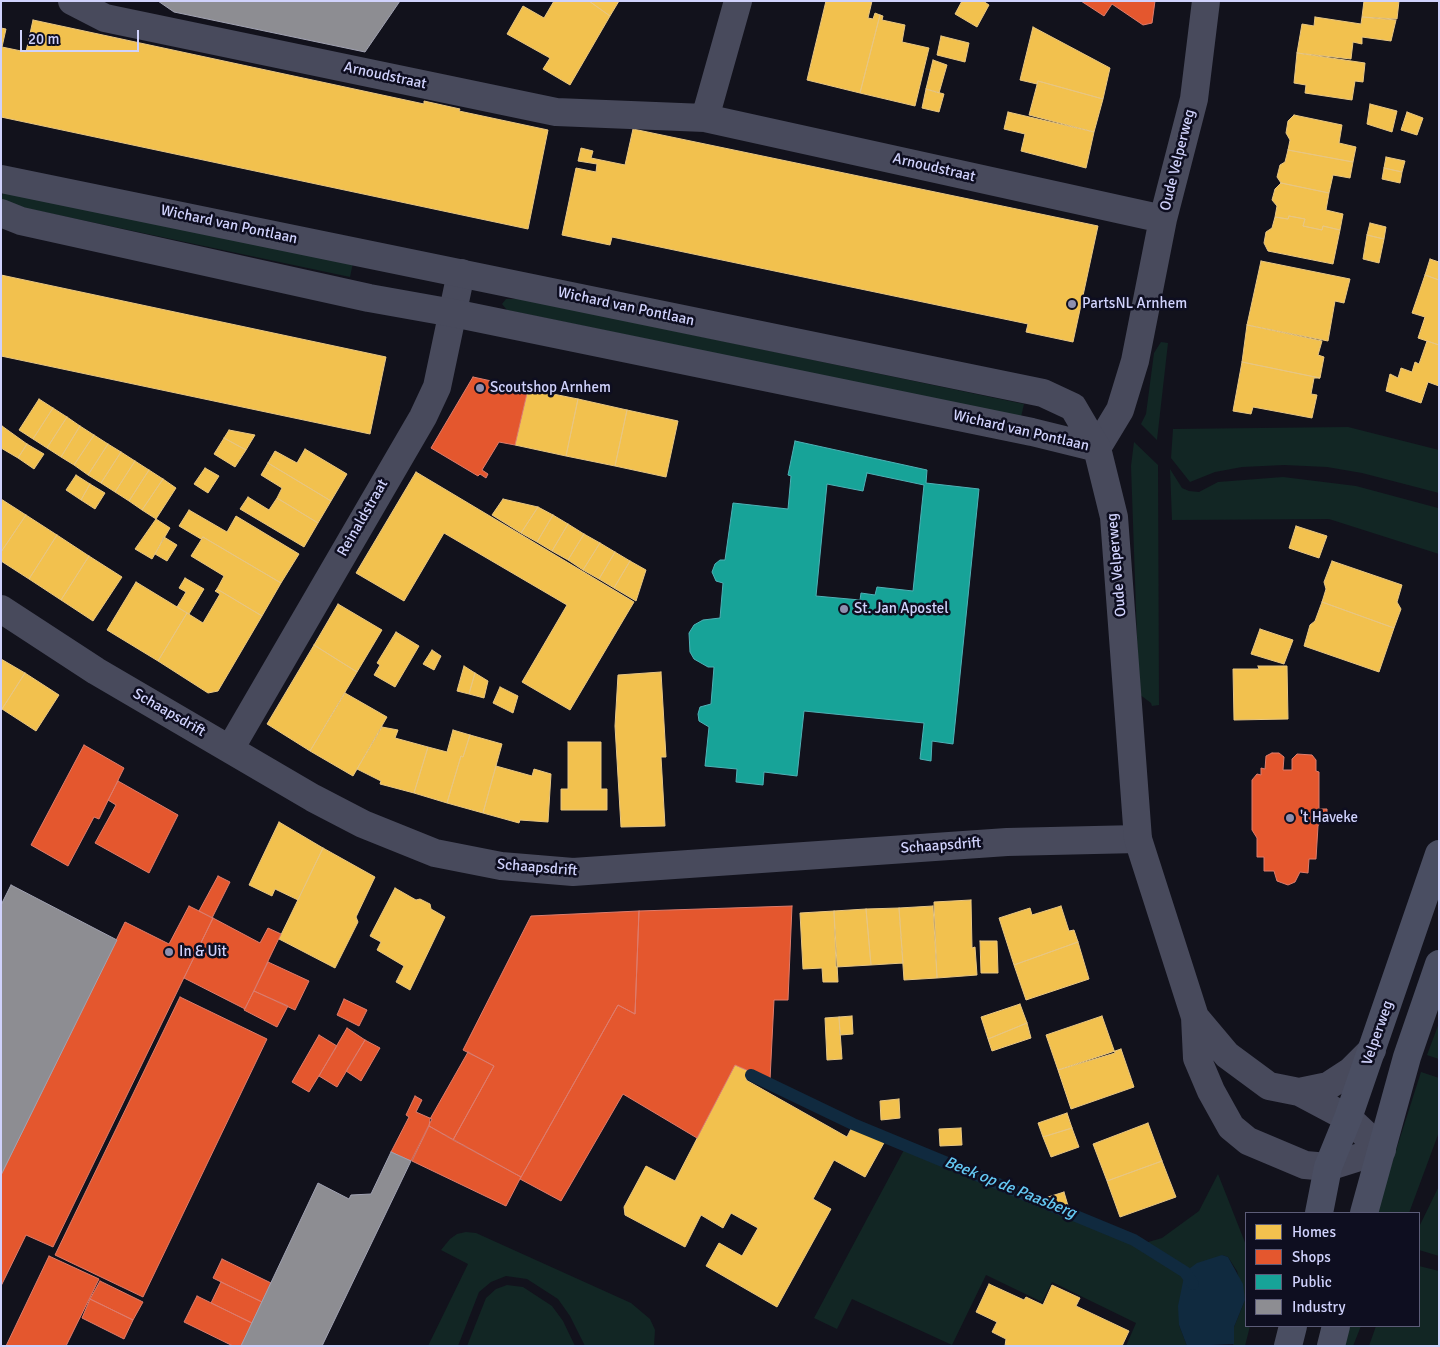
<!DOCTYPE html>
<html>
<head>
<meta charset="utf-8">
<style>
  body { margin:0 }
  #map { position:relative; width:1440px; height:1347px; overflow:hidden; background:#12121c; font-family:Signika,sans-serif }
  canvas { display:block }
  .frame { position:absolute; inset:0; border:2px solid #d0d2fc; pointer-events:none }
  .legend { position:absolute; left:1245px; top:1212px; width:175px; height:115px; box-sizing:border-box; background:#0e0e20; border:1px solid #5c5c78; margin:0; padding:6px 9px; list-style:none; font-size:15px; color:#d0d2fc }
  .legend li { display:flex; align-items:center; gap:10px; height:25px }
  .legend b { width:25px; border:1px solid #5c5c78 }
  .scale { position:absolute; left:20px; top:30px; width:119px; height:22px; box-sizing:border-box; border:2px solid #d0d2fc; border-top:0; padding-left:6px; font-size:15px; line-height:18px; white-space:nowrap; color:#d0d2fc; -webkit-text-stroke:4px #0e0e20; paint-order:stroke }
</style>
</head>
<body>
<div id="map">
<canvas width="1440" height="1347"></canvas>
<div class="frame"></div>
<ul class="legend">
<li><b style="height:14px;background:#f2c14e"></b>Homes</li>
<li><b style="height:14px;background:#e4572e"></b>Shops</li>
<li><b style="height:14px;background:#17a398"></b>Public</li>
<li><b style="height:14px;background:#8d8d92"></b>Industry</li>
</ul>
<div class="scale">20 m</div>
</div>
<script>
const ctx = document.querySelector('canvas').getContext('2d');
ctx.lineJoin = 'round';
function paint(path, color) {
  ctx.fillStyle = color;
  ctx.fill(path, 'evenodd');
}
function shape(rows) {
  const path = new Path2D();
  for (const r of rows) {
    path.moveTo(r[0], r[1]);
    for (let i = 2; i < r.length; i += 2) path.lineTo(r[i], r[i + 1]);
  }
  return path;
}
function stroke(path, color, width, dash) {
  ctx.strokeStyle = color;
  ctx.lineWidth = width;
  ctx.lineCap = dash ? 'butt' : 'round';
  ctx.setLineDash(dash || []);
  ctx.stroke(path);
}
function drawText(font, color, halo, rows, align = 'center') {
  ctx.font = font + ' Signika,sans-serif';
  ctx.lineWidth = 5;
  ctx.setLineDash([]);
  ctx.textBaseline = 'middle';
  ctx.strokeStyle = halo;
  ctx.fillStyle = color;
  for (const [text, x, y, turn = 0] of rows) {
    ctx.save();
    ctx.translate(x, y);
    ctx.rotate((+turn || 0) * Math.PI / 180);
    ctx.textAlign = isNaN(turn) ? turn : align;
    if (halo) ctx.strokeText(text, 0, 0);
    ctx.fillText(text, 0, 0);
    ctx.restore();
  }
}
paint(shape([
  [3,192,353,263,350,277,6,204,1,201],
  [506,299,521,299,1024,404,1021,417,507,310,502,304],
  [1161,342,1168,343,1157,440,1141,424,1146,414,1154,353],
  [1348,427,1439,450,1439,493,1362,473,1327,467,1284,465,1242,467,1215,472,1190,482,1171,458,1173,429],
  [1134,442,1158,465,1159,705,1152,706,1151,703,1139,694,1131,466],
  [1170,469,1182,488,1189,491,1199,492,1218,482,1283,477,1356,486,1438,508,1439,554,1329,519,1172,520],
  [1439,1023,1439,1059,1427,1055],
  [1421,1072,1439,1078,1439,1132,1409,1213,1376,1213],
  [905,1148,1145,1243,1162,1238,1199,1211,1218,1174,1246,1245,1246,1326,1250,1326,1245,1346,1233,1346,1234,1327,1245,1300,1237,1271,1228,1257,1222,1255,1179,1325,1187,1346,1126,1346,1136,1323,1052,1282,1042,1302,986,1275,952,1345,852,1299,837,1329,814,1318],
  [1439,1186,1439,1256,1419,1250,1419,1227],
  [466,1232,476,1233,631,1303,650,1319,655,1330,654,1346,585,1346,570,1316,558,1299,527,1279,506,1276,491,1282,479,1292,458,1346,428,1346,468,1264,441,1250,450,1239,457,1234],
  [1419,1266,1439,1271,1439,1346,1369,1346,1376,1326,1419,1326],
  [507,1285,523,1287,552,1306,563,1321,575,1346,467,1346,486,1298,496,1289],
  [1349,1326,1361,1326,1353,1346,1344,1346]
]), '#122624');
paint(shape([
  [1222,1255,1228,1257,1243,1284,1245,1300,1234,1327,1234,1344,1187,1346,1179,1325,1178,1306,1185,1272,1197,1263]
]), '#102a3f');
const homes = shape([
  [554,1,589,1,610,16,570,85,543,69,550,58,507,34,523,6,544,18,554,1],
  [589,1,619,1,610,16,589,1],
  [826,1,872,1,868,18,873,19,875,13,880,15,860,93,807,80,826,1],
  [962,1,983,1,989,5,977,27,955,14,962,1],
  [1364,1,1399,1,1397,19,1362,17,1364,1],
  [880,15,883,16,882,20,905,25,902,42,929,48,915,106,860,93,880,15],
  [1315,17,1361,24,1362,17,1396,20,1391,41,1362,37,1362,44,1353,42,1351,59,1297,53,1302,24,1314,26,1315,17],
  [33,20,424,104,424,101,460,109,459,111,548,130,528,229,1,117,1,28,6,29,2,47,26,52,33,20],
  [1033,27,1110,68,1103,99,1038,81,1037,84,1020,80,1033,27],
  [941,36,969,43,965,62,937,55,941,36],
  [1297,53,1365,63,1363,82,1355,81,1352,100,1305,93,1306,85,1294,83,1297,53],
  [933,60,947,65,939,93,926,89,933,60],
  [1038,81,1103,99,1094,132,1029,115,1038,81],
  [926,89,944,94,939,112,922,108,926,89],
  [1370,104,1397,111,1392,132,1367,124,1370,104],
  [1008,112,1094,132,1086,168,1021,151,1025,134,1004,129,1008,112],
  [1407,112,1423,118,1417,135,1401,130,1407,112],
  [1294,115,1342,125,1339,143,1356,147,1353,162,1288,150,1290,140,1286,133,1288,121,1294,115],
  [633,129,1098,226,1073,342,1026,332,1028,324,612,237,610,245,562,235,576,168,596,172,597,164,578,161,581,148,593,151,591,158,625,165,633,129],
  [1288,150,1353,162,1350,178,1333,175,1329,193,1281,183,1277,177,1280,165,1285,162,1288,150],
  [1386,157,1405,161,1402,172,1384,168,1386,157],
  [1384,168,1402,172,1400,183,1382,179,1384,168],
  [1281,183,1329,193,1326,210,1343,214,1340,230,1323,226,1322,230,1303,226,1305,219,1289,216,1288,219,1275,217,1277,206,1272,200,1275,189,1281,183],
  [1289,216,1305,219,1303,226,1322,230,1323,226,1340,230,1333,264,1268,251,1264,243,1266,232,1272,228,1275,217,1288,219,1289,216],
  [1370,223,1386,227,1384,239,1367,235,1370,223],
  [1367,235,1384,239,1379,263,1363,259,1367,235],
  [1430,259,1439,262,1439,280,1425,275,1430,259],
  [1261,261,1350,279,1344,303,1335,301,1328,341,1247,325,1261,261],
  [1,275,386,357,370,434,1,356,1,275],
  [1425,275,1439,280,1439,345,1418,338,1425,317,1412,313,1425,275],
  [1247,325,1322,341,1318,355,1324,357,1320,378,1242,362,1247,325],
  [1427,341,1439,345,1439,386,1428,382,1421,403,1386,391,1390,374,1398,378,1401,368,1412,372,1415,362,1419,364,1427,341],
  [1242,362,1320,378,1314,378,1311,394,1317,395,1312,418,1253,407,1251,414,1233,411,1242,362],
  [528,389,578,399,566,456,515,445,528,389],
  [39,399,53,408,33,439,19,430,39,399],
  [578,399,627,410,615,466,566,456,578,399],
  [53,408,67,417,47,448,33,439,53,408],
  [627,410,678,421,666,477,615,466,627,410],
  [67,417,80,426,61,457,47,448,67,417],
  [2,426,27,444,18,458,1,448,2,426],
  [80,426,94,435,74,465,61,457,80,426],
  [229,430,255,435,246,450,224,438,229,430],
  [94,435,108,444,88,475,74,465,94,435],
  [224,438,246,450,235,467,214,454,224,438],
  [27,444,44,454,34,469,18,458,27,444],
  [108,444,121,452,101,483,88,475,108,444],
  [305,449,347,474,331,501,268,463,275,451,297,463,305,449],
  [121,452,135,461,115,492,101,483,121,452],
  [135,461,149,470,129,501,115,492,135,461],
  [268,463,331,501,318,523,277,498,282,488,261,475,268,463],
  [205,468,219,476,208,493,194,484,205,468],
  [149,470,163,479,142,510,129,501,149,470],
  [416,472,634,602,570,710,522,682,567,605,444,533,404,601,356,573,416,472],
  [76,475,90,484,81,500,66,490,76,475],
  [163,479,176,488,156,519,142,510,163,479],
  [90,484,105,493,95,509,81,500,90,484],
  [248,497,269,510,277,498,318,523,304,547,240,509,248,497],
  [1,499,26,515,1,552,1,499],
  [503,499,538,507,521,533,492,515,503,499],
  [538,507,553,515,537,542,521,533,538,507],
  [189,510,227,532,236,516,299,554,281,583,203,537,201,539,179,526,189,510],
  [26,515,57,535,29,579,1,561,1,552,26,515],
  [553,515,568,524,552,551,537,542,553,515],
  [156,519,170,528,152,559,135,549,156,519],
  [568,524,584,534,568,560,552,551,568,524],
  [1296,526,1327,536,1319,558,1289,548,1296,526],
  [584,534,600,543,583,570,568,560,584,534],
  [57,535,89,556,61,600,29,579,57,535],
  [164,537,177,545,167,561,155,554,164,537],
  [203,537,281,583,262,616,217,589,224,576,191,556,203,537],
  [600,543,615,552,599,579,583,570,600,543],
  [615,552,630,561,614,588,599,579,615,552],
  [89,556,122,577,93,621,61,600,89,556],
  [630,561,646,570,636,601,614,588,630,561],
  [1332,561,1402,585,1397,602,1401,609,1394,628,1322,602,1326,589,1324,582,1332,561],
  [185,578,204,589,189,614,177,607,186,592,179,588,185,578],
  [136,582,187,613,158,661,107,630,136,582],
  [217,589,262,616,218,691,208,693,158,661,187,613,203,623,220,594,215,591,217,589],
  [1322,602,1394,628,1379,672,1304,646,1310,625,1315,621,1322,602],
  [338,604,382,630,357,672,314,645,338,604],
  [1260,629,1293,640,1284,664,1251,654,1260,629],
  [396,632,419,646,395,687,374,675,380,665,377,663,396,632],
  [314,645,357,672,310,751,267,724,314,645],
  [432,650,441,656,434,670,423,664,432,650],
  [1,659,25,673,2,709,1,709,1,659],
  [464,666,475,673,469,694,457,691,464,666],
  [1258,666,1287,666,1288,719,1234,720,1233,669,1259,669,1258,666],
  [661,672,666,757,661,757,665,826,621,827,615,726,618,675,661,672],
  [25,673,59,695,36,731,2,709,25,673],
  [475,673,488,681,484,698,469,694,475,673],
  [500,687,518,696,513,713,493,703,500,687],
  [345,693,387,717,353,776,310,751,345,693],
  [382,727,398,730,395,738,428,747,414,793,380,784,381,781,357,769,382,727],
  [453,730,470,735,463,757,461,756,447,803,414,793,428,747,447,752,453,730],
  [470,735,502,744,483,813,447,803,461,756,463,757,470,735],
  [568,742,601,742,601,789,607,789,607,810,561,810,561,789,568,789,568,742],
  [496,766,532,776,534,769,551,774,548,822,520,820,519,823,483,813,496,766],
  [279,822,323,848,298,900,275,889,272,896,249,885,279,822],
  [323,848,375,877,356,917,358,922,335,968,279,939,323,848],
  [395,888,416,900,420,899,430,904,431,909,445,917,410,990,396,982,404,966,377,950,381,942,370,936,395,888],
  [971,900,972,948,975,947,977,975,937,978,934,902,971,900],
  [933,906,937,978,904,980,899,908,933,906],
  [1061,906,1069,931,1074,930,1078,942,1014,965,999,918,1030,908,1032,915,1061,906],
  [899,908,903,963,871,965,866,909,899,908],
  [866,909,871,965,836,967,834,911,866,909],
  [834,911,838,982,823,982,822,968,803,969,800,913,834,911],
  [980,941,997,941,998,973,981,973,980,941],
  [1078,942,1089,979,1026,1000,1014,965,1078,942],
  [1020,1004,1027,1023,988,1039,981,1017,1020,1004],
  [852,1016,853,1034,840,1035,839,1017,852,1016],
  [1102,1016,1115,1053,1058,1070,1046,1035,1102,1016],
  [839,1017,842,1059,827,1060,825,1018,839,1017],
  [1027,1023,1031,1038,992,1051,988,1039,1027,1023],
  [1121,1049,1134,1087,1071,1109,1058,1070,1121,1049],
  [735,1065,750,1072,746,1080,847,1137,852,1127,885,1141,865,1177,834,1160,813,1199,831,1209,777,1307,706,1266,719,1243,742,1256,758,1228,731,1213,723,1228,701,1215,685,1247,625,1215,624,1207,646,1166,675,1181,735,1065],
  [899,1099,900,1118,881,1120,880,1101,899,1099],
  [1067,1113,1072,1128,1043,1137,1038,1123,1067,1113],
  [1148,1123,1162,1161,1107,1181,1093,1144,1148,1123],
  [961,1128,962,1145,940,1146,939,1129,961,1128],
  [1072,1128,1079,1147,1051,1157,1043,1137,1072,1128],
  [1162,1161,1176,1197,1120,1217,1107,1181,1162,1161],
  [1064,1192,1069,1209,1045,1198,1064,1192],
  [989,1284,1024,1300,1026,1297,1043,1305,1052,1285,1080,1298,1076,1306,1129,1331,1122,1346,1005,1346,1006,1339,992,1332,997,1322,976,1312,989,1284]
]);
paint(homes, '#f2c14e');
stroke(homes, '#e8c682', 1);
const shops = shape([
  [1081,1,1155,1,1152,23,1143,25,1112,4,1104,16,1081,1],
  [473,377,528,389,515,445,499,442,482,470,488,474,486,478,480,474,478,476,431,448,473,377],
  [84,745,124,768,99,819,94,817,68,866,31,845,84,745],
  [1272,753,1279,753,1284,757,1283,770,1292,770,1292,759,1297,754,1312,755,1316,760,1316,771,1319,772,1319,809,1327,809,1327,822,1320,822,1318,826,1316,859,1309,859,1308,873,1300,872,1295,882,1288,885,1277,881,1274,871,1264,871,1264,857,1257,857,1257,838,1252,830,1252,780,1257,774,1261,775,1261,768,1265,769,1266,756,1272,753],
  [118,781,178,815,149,873,95,843,116,805,108,800,118,781],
  [218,876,230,882,212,918,199,911,218,876],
  [189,906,213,918,53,1247,26,1235,1,1286,1,1175,125,922,169,944,189,906],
  [792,906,788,1000,774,1000,770,1080,735,1065,697,1138,623,1094,561,1201,520,1179,618,1005,635,1014,639,911,792,906],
  [639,911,635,1014,618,1005,521,1177,453,1140,494,1066,463,1050,531,916,639,911],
  [213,918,260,943,268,928,281,934,245,1009,184,978,213,918],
  [268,962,309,981,295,1010,254,991,268,962],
  [254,991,288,1006,277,1027,244,1010,254,991],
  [180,997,267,1039,143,1297,55,1255,180,997],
  [344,999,367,1010,359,1026,337,1015,344,999],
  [347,1028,365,1040,337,1087,319,1076,347,1028],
  [319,1035,337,1046,309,1092,292,1082,319,1035],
  [365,1040,380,1048,361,1081,346,1071,365,1040],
  [468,1052,494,1066,453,1140,429,1126,430,1119,468,1052],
  [415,1096,422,1100,416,1112,432,1119,411,1161,391,1152,409,1117,406,1115,415,1096],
  [429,1126,521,1177,506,1206,412,1161,429,1126],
  [49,1256,99,1279,66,1346,6,1346,49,1256],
  [222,1259,271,1283,262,1302,213,1278,222,1259],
  [100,1281,143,1302,133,1320,90,1299,100,1281],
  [221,1282,262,1302,252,1323,211,1303,221,1282],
  [197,1296,252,1323,241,1346,233,1346,184,1322,197,1296],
  [90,1299,133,1320,124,1339,82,1318,90,1299]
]);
paint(shops, '#e4572e');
stroke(shops, '#de7c6c', 1);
const public = shape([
  [795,441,927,470,926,483,979,489,953,744,932,741,931,761,920,759,924,723,804,711,797,776,764,772,763,785,736,782,737,769,705,766,709,727,699,721,698,714,700,707,711,704,714,667,708,667,694,659,690,652,689,633,694,625,703,620,720,618,723,583,716,581,712,572,715,564,720,560,725,560,733,503,788,509,791,476,788,475,795,441],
  [867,473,924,485,913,591,877,587,875,595,861,593,860,600,816,596,827,484,863,491,867,473]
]);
paint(public, '#17a398');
stroke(public, '#4eb1b6', 1);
const industry = shape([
  [158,1,400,1,365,52,174,12,158,1],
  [11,885,117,940,1,1175,1,905,11,885],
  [391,1152,411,1161,322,1346,241,1346,318,1183,349,1199,351,1195,371,1194,391,1152]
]);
paint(industry, '#8d8d92');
stroke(industry, '#a1a2b2', 1);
stroke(shape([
  [751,1075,853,1124,1134,1240,1185,1272,1193,1284]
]), '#102a3f', 12);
stroke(shape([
  [72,1,105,18,556,112,705,118,1163,219],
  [705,118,738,1],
  [1097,448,1120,410,1135,361,1163,219,1194,99,1206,1],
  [1,609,96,671,313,798,363,824,435,853,501,866,573,872,1007,842,1138,839],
  [230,749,423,417,437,387,461,273]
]), '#484a5c', 28);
stroke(shape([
  [1,179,1043,393,1073,407,1097,448,1114,517,1138,839,1195,1017,1197,1058,1211,1091,1231,1127,1248,1141,1305,1165,1328,1167,1382,1150,1348,1118,1299,1092],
  [1,213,21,221,369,298,453,313,1032,432,1097,448],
  [1195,1017,1227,1055,1269,1086,1299,1092,1328,1086,1351,1071,1372,1050]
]), '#484a5c', 28);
stroke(shape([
  [1319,1213,1328,1167,1348,1118,1439,854],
  [1364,1213,1407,1057,1439,964],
  [1288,1346,1293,1326],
  [1331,1346,1336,1326]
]), '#4a4e62', 28);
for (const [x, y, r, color] of [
  [1072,304,5,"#8e8fae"],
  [480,388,5,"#8e8fae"],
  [844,609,5,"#8e8fae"],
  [1290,818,5,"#8e8fae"],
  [169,952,5,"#8e8fae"]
]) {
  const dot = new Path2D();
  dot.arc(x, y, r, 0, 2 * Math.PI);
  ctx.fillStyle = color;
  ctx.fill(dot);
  stroke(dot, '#0e0e20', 2);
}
drawText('15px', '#d0d2fc', '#0e0e20', [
  ["Arnoudstraat",385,76,12],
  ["Oude Velperweg",1178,160,-76],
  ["Arnoudstraat",934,168,13],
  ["Wichard van Pontlaan",229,225,12],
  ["Wichard van Pontlaan",626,307,12],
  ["Wichard van Pontlaan",1021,431,13],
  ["Reinaldstraat",363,518,-60],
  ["Oude Velperweg",1117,565,-95],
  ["Schaapsdrift",169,713,30],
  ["Schaapsdrift",941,846,-4],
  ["Schaapsdrift",537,868,5],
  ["Velperweg",1378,1033,-71]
]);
drawText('15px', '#d0d2fc', '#0e0e20', [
  ["PartsNL Arnhem",1082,304],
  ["Scoutshop Arnhem",490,388],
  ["St. Jan Apostel",854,609],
  ["'t Haveke",1300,818],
  ["In & Uit",179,952]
], 'left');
drawText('italic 16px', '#65caf5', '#0e0e20', [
  ["Beek op de Paasberg",1010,1188,22]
]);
</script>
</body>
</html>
